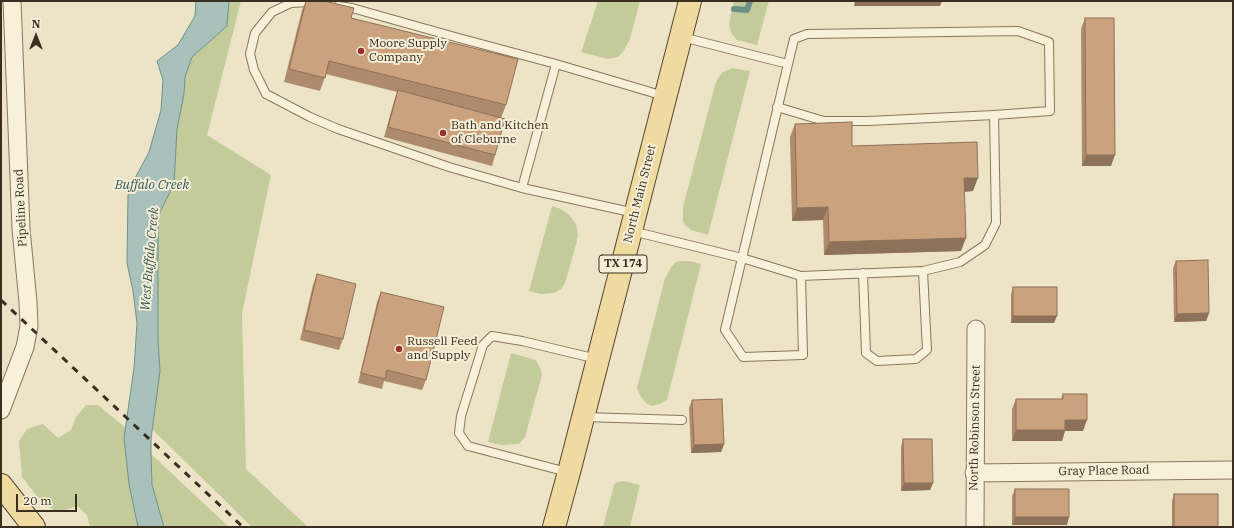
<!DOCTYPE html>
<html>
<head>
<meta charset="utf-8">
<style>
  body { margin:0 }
  #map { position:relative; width:1234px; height:528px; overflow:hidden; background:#ede4c7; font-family:"IBM Plex Serif",serif }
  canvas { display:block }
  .frame { position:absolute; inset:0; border:2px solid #392e20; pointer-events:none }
  .north { position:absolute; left:16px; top:16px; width:40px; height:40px; -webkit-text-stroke:3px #f5eed6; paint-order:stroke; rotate:0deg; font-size:11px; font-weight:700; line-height:16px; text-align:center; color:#392e20 }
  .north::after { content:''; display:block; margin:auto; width:14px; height:18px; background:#392e20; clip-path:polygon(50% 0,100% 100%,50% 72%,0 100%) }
  .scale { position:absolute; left:16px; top:494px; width:61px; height:18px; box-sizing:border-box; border:2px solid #392e20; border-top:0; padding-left:5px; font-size:12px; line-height:14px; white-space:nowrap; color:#392e20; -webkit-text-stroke:3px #f5eed6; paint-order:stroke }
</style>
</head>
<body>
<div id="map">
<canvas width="1234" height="528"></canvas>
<div class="frame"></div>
<div class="north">N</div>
<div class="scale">20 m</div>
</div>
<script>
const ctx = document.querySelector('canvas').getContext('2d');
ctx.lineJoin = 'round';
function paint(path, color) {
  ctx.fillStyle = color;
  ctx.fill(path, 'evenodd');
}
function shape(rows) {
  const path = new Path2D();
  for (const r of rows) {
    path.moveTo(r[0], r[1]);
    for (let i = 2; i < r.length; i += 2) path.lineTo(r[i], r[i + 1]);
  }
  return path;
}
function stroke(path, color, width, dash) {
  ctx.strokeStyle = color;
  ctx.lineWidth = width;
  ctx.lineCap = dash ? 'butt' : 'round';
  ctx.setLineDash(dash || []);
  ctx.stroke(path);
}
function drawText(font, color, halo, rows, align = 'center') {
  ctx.font = font + ' "IBM Plex Serif",serif';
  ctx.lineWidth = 4;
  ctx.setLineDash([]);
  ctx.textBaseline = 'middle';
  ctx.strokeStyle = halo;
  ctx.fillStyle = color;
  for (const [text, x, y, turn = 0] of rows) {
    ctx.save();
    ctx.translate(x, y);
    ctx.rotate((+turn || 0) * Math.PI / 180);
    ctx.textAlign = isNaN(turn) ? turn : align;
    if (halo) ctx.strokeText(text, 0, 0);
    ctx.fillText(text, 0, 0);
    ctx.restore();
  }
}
paint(shape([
  [229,1,241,1,207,135,271,175,242,313,246,469,308,527,252,527,152,429,160,371,158,341,158,216,174,184,177,129,184,94,185,77,192,57,227,26],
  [598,1,640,1,630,39,623,52,618,57,608,59,581,52],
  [734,1,769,1,757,45,737,40,732,34,729,26,730,18],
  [732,68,750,71,708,235,691,230,685,225,683,221,683,207,715,85,718,78,723,72],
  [552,206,561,209,569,215,576,224,578,235,576,245,565,283,561,289,554,293,541,294,529,291],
  [681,261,689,261,701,264,667,400,660,404,652,406,647,404,641,397,637,388,665,278,672,266,676,262],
  [511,353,536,360,541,370,542,375,525,437,519,444,502,445,488,442],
  [86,405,98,405,126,428,124,438,129,484,138,527,90,527,87,515,77,506,65,510,53,510,36,495,22,477,19,441,27,429,43,424,58,438,71,430,76,417],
  [151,454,229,527,164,527,152,485],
  [624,481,640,485,630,527,603,527,614,485,617,482]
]), '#c3cb9b');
const water = shape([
  [196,1,229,1,227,26,192,57,185,77,184,94,177,129,174,184,158,216,158,341,160,371,151,439,151,454,152,485,164,527,138,527,129,484,124,438,134,368,137,323,133,291,127,263,128,195,133,182,149,152,161,110,163,80,157,61,178,45,195,16,196,1]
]);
paint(water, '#a8c1bb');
stroke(water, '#6f9089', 1);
stroke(shape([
  [734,9,747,10,750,1]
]), '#6f9089', 6);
const lane = shape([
  [315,3,308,2,291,3,272,12,255,33,250,54,254,70,266,94,310,117,338,129,449,167,522,188,635,213],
  [338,6,352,8,455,37,556,64,664,96],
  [682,37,788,64,725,330,743,357,803,355,801,276,923,271,927,350,916,359,877,361,866,353,863,273],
  [788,64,794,39,807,34,1018,31,1049,42,1050,111,994,115,996,223,985,245,960,262,923,271],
  [777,107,824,121,868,121,994,115],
  [522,188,556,64],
  [632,231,742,258,801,276],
  [584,417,682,420],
  [567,472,468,446,459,433,461,416,483,345,492,336,522,341,597,359]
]);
const street = shape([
  [1,410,25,347,29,326,28,302,21,229,12,1],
  [974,473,1233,470],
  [975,527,976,329]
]);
const primary = shape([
  [1,485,34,527],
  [554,527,569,472,690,1]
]);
stroke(lane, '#88765d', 10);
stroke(street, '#88765d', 19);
stroke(primary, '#574431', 24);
stroke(lane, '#f8f1da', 8);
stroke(street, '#f8f1da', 17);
stroke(primary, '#efdba0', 22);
stroke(shape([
  [1,300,243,527]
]), '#392e20', 3, [7, 7]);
paint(shape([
  [306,1,324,1,351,18,506,105,501,118,495,155,492,166,384,137,394,101,397,92,326,74,320,91,284,82,302,10],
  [1085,18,1111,166,1082,166,1081,29],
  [795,124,973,191,964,192,961,251,824,255,823,220,792,221,790,137],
  [1176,261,1209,313,1206,321,1174,322,1173,268],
  [317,274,343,339,339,350,300,340,313,285],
  [1013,287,1054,323,1011,323,1011,295],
  [381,292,426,380,422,390,384,381,382,389,358,383,377,302],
  [1063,394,1083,431,1065,431,1062,441,1012,441,1012,409,1016,399,1061,399],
  [692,400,724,444,721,452,691,453,689,408],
  [903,439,933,483,930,490,901,491,901,447],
  [1015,489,1067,525,1012,525,1012,496],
  [1174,494,1218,527,1172,527,1172,501]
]), '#ae8b6c');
paint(shape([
  [855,1,942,1,940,6,854,6],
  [1086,155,1115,155,1111,166,1082,166],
  [964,178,978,178,973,191,959,192],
  [828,207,823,220,792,221,797,208],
  [966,238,961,251,824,255,829,242],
  [1209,313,1206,321,1174,322,1177,314],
  [1013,316,1057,316,1054,323,1011,323],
  [1065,420,1087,420,1083,431,1065,431,1062,441,1012,441,1016,430],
  [724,444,721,452,691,453,694,445],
  [904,483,933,483,930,490,901,491],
  [1015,517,1069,517,1067,525,1012,525]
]), '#8d7158');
const building = shape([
  [306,1,324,1,354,8,351,18,518,59,506,105,329,61,325,78,289,69,306,1],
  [1085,18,1114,18,1115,155,1086,155,1085,18],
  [398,90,505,119,495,155,388,127,398,90],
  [852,122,852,146,977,142,978,178,964,178,966,238,829,242,828,207,797,208,795,124,852,122],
  [1208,260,1209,313,1177,314,1176,261,1208,260],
  [317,274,356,284,343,339,304,330,317,274],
  [1013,287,1057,287,1057,316,1013,316,1013,287],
  [381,292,444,307,426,380,387,370,385,379,361,373,381,292],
  [1063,394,1087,394,1087,420,1065,420,1065,430,1016,430,1016,399,1063,399,1063,394],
  [722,399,724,444,694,445,692,400,722,399],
  [903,439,932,439,933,483,904,483,903,439],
  [1015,489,1069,489,1069,517,1015,517,1015,489],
  [1174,494,1218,494,1218,527,1174,527,1174,494]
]);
paint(building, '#caa27e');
stroke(building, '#8d7158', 1);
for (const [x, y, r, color] of [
  [361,51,4,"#96332e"],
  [443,133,4,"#96332e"],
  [399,349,4,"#96332e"]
]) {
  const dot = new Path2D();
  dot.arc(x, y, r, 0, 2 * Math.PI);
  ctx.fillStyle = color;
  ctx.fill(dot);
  stroke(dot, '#f5eed6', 1.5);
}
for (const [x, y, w] of [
  [623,264,48]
]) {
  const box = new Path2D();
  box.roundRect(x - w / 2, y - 9, w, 18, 3);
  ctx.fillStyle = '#f5eed6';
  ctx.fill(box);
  stroke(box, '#392e20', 1);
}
drawText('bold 11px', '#392e20', null, [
  ["TX 174",623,264]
]);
drawText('12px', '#392e20', '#f5eed6', [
  ["Moore Supply",369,44],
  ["Company",369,58],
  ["Bath and Kitchen",451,126],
  ["of Cleburne",451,140],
  ["Russell Feed",407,342],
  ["and Supply",407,356]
], 'left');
drawText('12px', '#392e20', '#f5eed6', [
  ["North Main Street",640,194,-76],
  ["Pipeline Road",21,208,-93],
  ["North Robinson Street",975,428,-89],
  ["Gray Place Road",1104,471,-1]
]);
drawText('italic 13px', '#305858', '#f5eed6', [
  ["Buffalo Creek",152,185],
  ["West Buffalo Creek",150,259,-85]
]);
</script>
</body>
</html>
